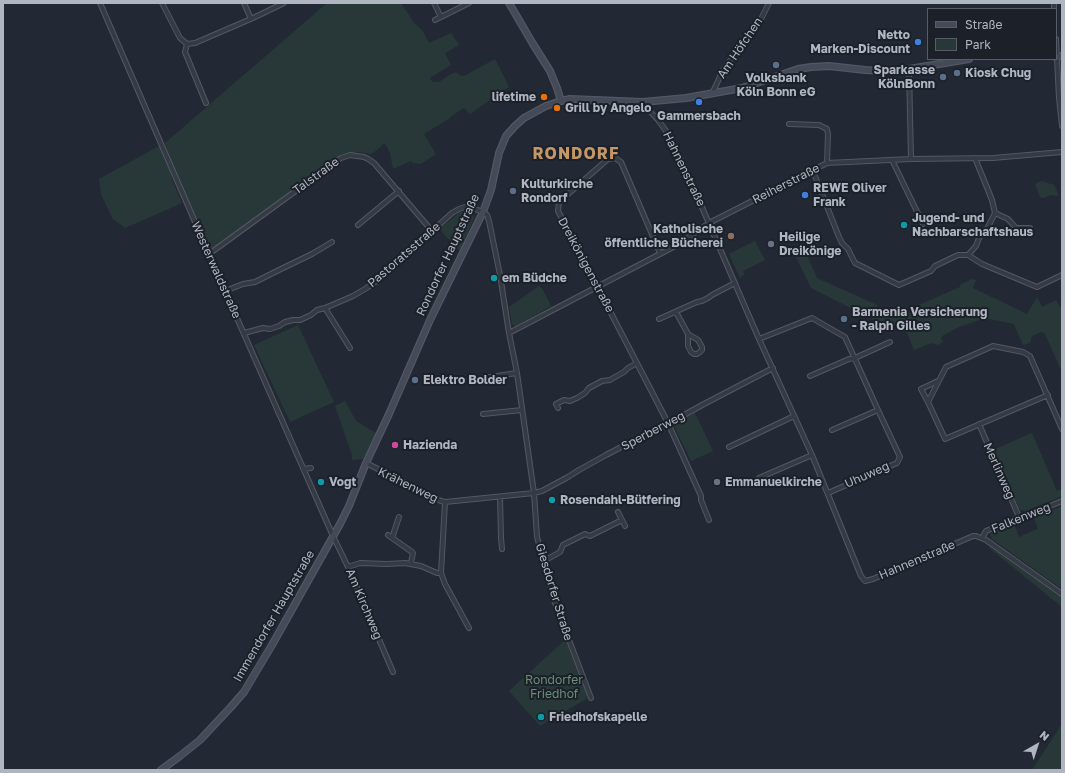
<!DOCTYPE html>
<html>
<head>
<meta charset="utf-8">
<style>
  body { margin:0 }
  #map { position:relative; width:1065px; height:773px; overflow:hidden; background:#222934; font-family:"Golos Text",sans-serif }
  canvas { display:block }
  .frame { position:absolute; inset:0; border:4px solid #b0b5c2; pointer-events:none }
  .legend { position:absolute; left:927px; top:8px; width:130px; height:52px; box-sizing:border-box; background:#1b2029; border:1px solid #575c66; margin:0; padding:5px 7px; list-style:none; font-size:12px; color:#b0b5c2 }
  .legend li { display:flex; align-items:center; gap:8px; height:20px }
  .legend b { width:20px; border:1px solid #575c66 }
  .north { position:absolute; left:1017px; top:725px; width:40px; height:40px; -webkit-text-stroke:3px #1b2029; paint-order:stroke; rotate:39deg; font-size:11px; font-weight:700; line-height:16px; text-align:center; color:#b0b5c2 }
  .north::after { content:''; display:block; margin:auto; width:14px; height:18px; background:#b0b5c2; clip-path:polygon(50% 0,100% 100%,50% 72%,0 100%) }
</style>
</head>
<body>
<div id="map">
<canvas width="1065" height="773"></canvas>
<div class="frame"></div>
<ul class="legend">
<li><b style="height:5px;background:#444a57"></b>Straße</li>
<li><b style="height:11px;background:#283839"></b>Park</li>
</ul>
<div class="north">N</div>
</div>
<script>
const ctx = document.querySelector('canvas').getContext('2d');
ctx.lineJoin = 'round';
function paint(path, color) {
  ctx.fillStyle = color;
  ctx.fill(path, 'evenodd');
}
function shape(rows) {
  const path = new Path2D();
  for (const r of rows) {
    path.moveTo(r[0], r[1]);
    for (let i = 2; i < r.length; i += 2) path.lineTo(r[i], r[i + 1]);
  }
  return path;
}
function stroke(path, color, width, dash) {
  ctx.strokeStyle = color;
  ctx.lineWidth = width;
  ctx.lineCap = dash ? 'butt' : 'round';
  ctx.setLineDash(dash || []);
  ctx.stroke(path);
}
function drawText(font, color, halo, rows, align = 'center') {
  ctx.font = font + ' "Golos Text",sans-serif';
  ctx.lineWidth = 4;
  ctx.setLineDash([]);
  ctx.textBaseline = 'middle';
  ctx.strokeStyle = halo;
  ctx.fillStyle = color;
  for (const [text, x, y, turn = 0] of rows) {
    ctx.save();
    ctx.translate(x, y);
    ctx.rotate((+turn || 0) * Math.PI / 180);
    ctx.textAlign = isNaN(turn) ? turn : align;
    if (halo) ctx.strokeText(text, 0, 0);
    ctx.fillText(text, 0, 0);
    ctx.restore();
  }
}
paint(shape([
  [327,3,401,3,415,24,422,30,429,43,451,33,459,45,445,53,451,65,430,78,433,82,439,82,451,74,456,72,461,76,464,76,495,59,509,87,498,93,487,102,470,114,464,108,450,117,450,118,424,134,436,154,421,164,413,163,411,161,393,169,390,153,385,143,372,154,359,152,340,155,210,250,174,168,165,143],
  [159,146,168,165,173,182,182,203,125,228,112,218,101,194,99,179],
  [1042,181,1054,185,1059,196,1051,195,1043,198,1040,197,1035,184],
  [465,211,469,211,473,213,474,218,460,251,439,229,459,213],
  [755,241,765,260,743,271,745,274,740,278,729,254],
  [801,251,803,255,806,253,817,278,877,305,876,308,896,318,920,308,919,305,960,287,960,285,972,279,976,280,973,288,1027,314,1037,297,1042,307,1056,300,1060,307,1062,307,1062,372,1045,334,1042,332,1032,336,1030,343,1023,345,1014,324,985,318,959,327,942,336,941,339,943,342,937,345,931,343,914,350,907,333,891,324,886,325,874,320,811,288,795,255],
  [539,286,541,288,542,288,551,306,515,326,512,324,509,307],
  [298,325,334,402,290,422,254,345],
  [345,401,356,421,376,433,363,459,352,460,352,455,335,406],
  [695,413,713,451,691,461,673,424],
  [1032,433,1057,491,1062,489,1062,496,1029,510,1025,511,1021,510,1019,508,993,450],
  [1062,506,1062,589,992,539,990,535,991,533,1009,524,1031,517,1032,519,1015,526,1019,537,1035,530,1038,529,1034,518],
  [988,547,990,547,1062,597,1062,607],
  [565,640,566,640,587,695,586,699,540,726,509,691],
  [1062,724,1062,770,1032,770]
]), '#283839');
const street = shape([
  [100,3,225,291,333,536,348,567,393,672],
  [162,3,180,38,187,44],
  [244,3,251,19],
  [434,3,441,17],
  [1054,3,1054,9],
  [435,20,469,3],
  [1056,39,1059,98,1062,126],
  [187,44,195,43,253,18,284,3],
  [187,44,185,52,206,103],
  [909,69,911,159],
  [712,94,723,70,760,21,769,3],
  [643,102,645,106,658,120,669,135,688,175,759,339,812,455,861,576,865,581,873,579,973,536,976,536,986,540,1062,594],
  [789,124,819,125,827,129,828,134,827,163],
  [892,160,923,224],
  [813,171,839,237,842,243,848,249,855,263,899,285,931,271,935,266,958,255,968,255,982,264,1037,287,1062,275],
  [995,213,1008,219,1016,228,1030,228],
  [358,225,399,191],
  [660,253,621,162,615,158,608,159,559,202,558,211,668,423,701,496,701,500,709,520],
  [209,254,341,158,350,155,364,157,368,159,374,163,432,231],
  [968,255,976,246,979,238,983,232,987,229,995,213,992,200,975,158],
  [225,291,243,284,255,282,279,270,312,254,332,242],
  [325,308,350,348],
  [676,312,688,334,688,346,691,352,694,354,697,354,700,352,702,350,702,347,698,340,688,334],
  [659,319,697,302,702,301,708,298,712,295,735,283],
  [244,333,263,328,270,329,279,326,285,322,293,320,300,320,311,315,317,310,325,308,353,296,365,289,378,280,432,231,452,213,459,209,465,207,475,209,483,212,487,215,489,221,500,275,509,333,517,373,534,493,537,537,555,603,591,698],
  [509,333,679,244,709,223,827,163,911,159,993,158,1062,152],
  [759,339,812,318,845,337,878,410,900,457,897,463,828,493],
  [810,376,849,359,855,358,890,342],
  [483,378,517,373],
  [938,381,921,389,928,402,945,439,1048,395],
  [928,402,946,367,993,346,1023,352,1030,356,1062,429],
  [558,408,556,404,564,400,570,401,577,398,585,393,589,388,602,381,610,380,615,377,624,372,628,368,637,363],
  [483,414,522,410],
  [979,424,1019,517],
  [832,430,878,410],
  [729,447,794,416],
  [366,463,441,501,445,502,534,493,542,491,568,477,579,470,606,455,627,444,637,441,704,404,773,368],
  [304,469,311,468],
  [759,478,812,455],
  [500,497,501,538,502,549],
  [445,502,441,573,445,584,469,628],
  [618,512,625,526],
  [388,535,412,552,413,553,411,563],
  [392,538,399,517],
  [982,538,986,531,1019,517,1031,514,1062,501],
  [544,561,560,552,563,545,585,534,590,536,622,520],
  [348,567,360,563,387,564,405,563,421,566,437,573,441,573]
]);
const secondary = shape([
  [509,3,533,44,550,71,557,88,561,101],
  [1056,57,1062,56],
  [161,770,180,756,200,740,230,708,244,692,272,645,340,524,349,506,366,463,389,414,430,320,483,212,491,190,499,153,506,136,515,126,524,118,546,106,561,101,570,99,643,102,686,98,742,88,798,69,811,67,829,66,865,70,888,71,909,69,969,59]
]);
stroke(street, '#535863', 6);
stroke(secondary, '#535863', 8);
stroke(street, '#353b45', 4);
stroke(secondary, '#444a57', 5.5);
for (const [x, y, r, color] of [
  [918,42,4,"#3f7fe0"],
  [776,65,4,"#5c6f8a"],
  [957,73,4,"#5c6f8a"],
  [943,77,4,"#5c6f8a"],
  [544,97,4,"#e8710a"],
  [699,102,4,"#3f7fe0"],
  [557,108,4,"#e8710a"],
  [513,191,4,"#5c6f8a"],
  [805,195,4,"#3f7fe0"],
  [904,225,4,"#0f9aa8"],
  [731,236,4,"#8d6e63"],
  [771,244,4,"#6b7280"],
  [494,278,4,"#0f9aa8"],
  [844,319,4,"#5c6f8a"],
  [415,380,4,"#5c6f8a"],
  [395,445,4,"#d1479c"],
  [321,482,4,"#0f9aa8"],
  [717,482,4,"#6b7280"],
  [552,500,4,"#0f9aa8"],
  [541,717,4,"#0f9aa8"]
]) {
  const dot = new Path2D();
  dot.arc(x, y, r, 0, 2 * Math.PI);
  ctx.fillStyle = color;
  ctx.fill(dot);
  stroke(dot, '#1b2029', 1.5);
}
drawText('bold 12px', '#b0b5c2', '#1b2029', [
  ["Netto",910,35,"right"],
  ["Marken-Discount",910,49,"right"],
  ["Sparkasse",935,70,"right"],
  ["KölnBonn",935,84,"right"],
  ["Kiosk Chug",965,73],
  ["Volksbank",776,78,"center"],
  ["Köln Bonn eG",776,92,"center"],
  ["lifetime",536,97,"right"],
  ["Grill by Angelo",565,108],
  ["Gammersbach",699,116,"center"],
  ["Kulturkirche",521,184],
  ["Rondorf",521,198],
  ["REWE Oliver",813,188],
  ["Frank",813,202],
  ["Jugend- und",912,218],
  ["Nachbarschaftshaus",912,232],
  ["Katholische",723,229,"right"],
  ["öffentliche Bücherei",723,243,"right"],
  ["Heilige",779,237],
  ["Dreikönige",779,251],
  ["em Büdche",502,278],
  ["Barmenia Versicherung",852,312],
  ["- Ralph Gilles",852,326],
  ["Elektro Bolder",423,380],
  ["Hazienda",403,445],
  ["Vogt",329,482],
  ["Emmanuelkirche",725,482],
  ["Rosendahl-Bütfering",560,500],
  ["Friedhofskapelle",549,717]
], 'left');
drawText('12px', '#b0b5c2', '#1b2029', [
  ["Am Höfchen",740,48,-56],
  ["Hahnenstraße",684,169,64],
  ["Talstraße",316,176,-36],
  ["Reiherstraße",786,184,-27],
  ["Pastoratsstraße",404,255,-41],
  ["Rondorfer Hauptstraße",448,255,-65],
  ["Dreikönigenstraße",586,265,62],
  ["Westerwaldstraße",216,270,66],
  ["Sperberweg",653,431,-28],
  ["Merlinweg",999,471,66],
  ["Uhuweg",867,475,-24],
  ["Krähenweg",408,485,26],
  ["Falkenweg",1021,518,-22],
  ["Hahnenstraße",917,560,-23],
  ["Giesdorfer Straße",554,592,73],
  ["Am Kirchweg",364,604,67],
  ["Immendorfer Hauptstraße",274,616,-60]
]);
drawText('12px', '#6a8f75', '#1b2029', [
  ["Rondorfer",554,680],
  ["Friedhof",554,694]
]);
ctx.letterSpacing = '1px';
drawText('bold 16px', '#c59667', '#1b2029', [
  ["RONDORF",576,154]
]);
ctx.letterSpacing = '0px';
</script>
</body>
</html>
